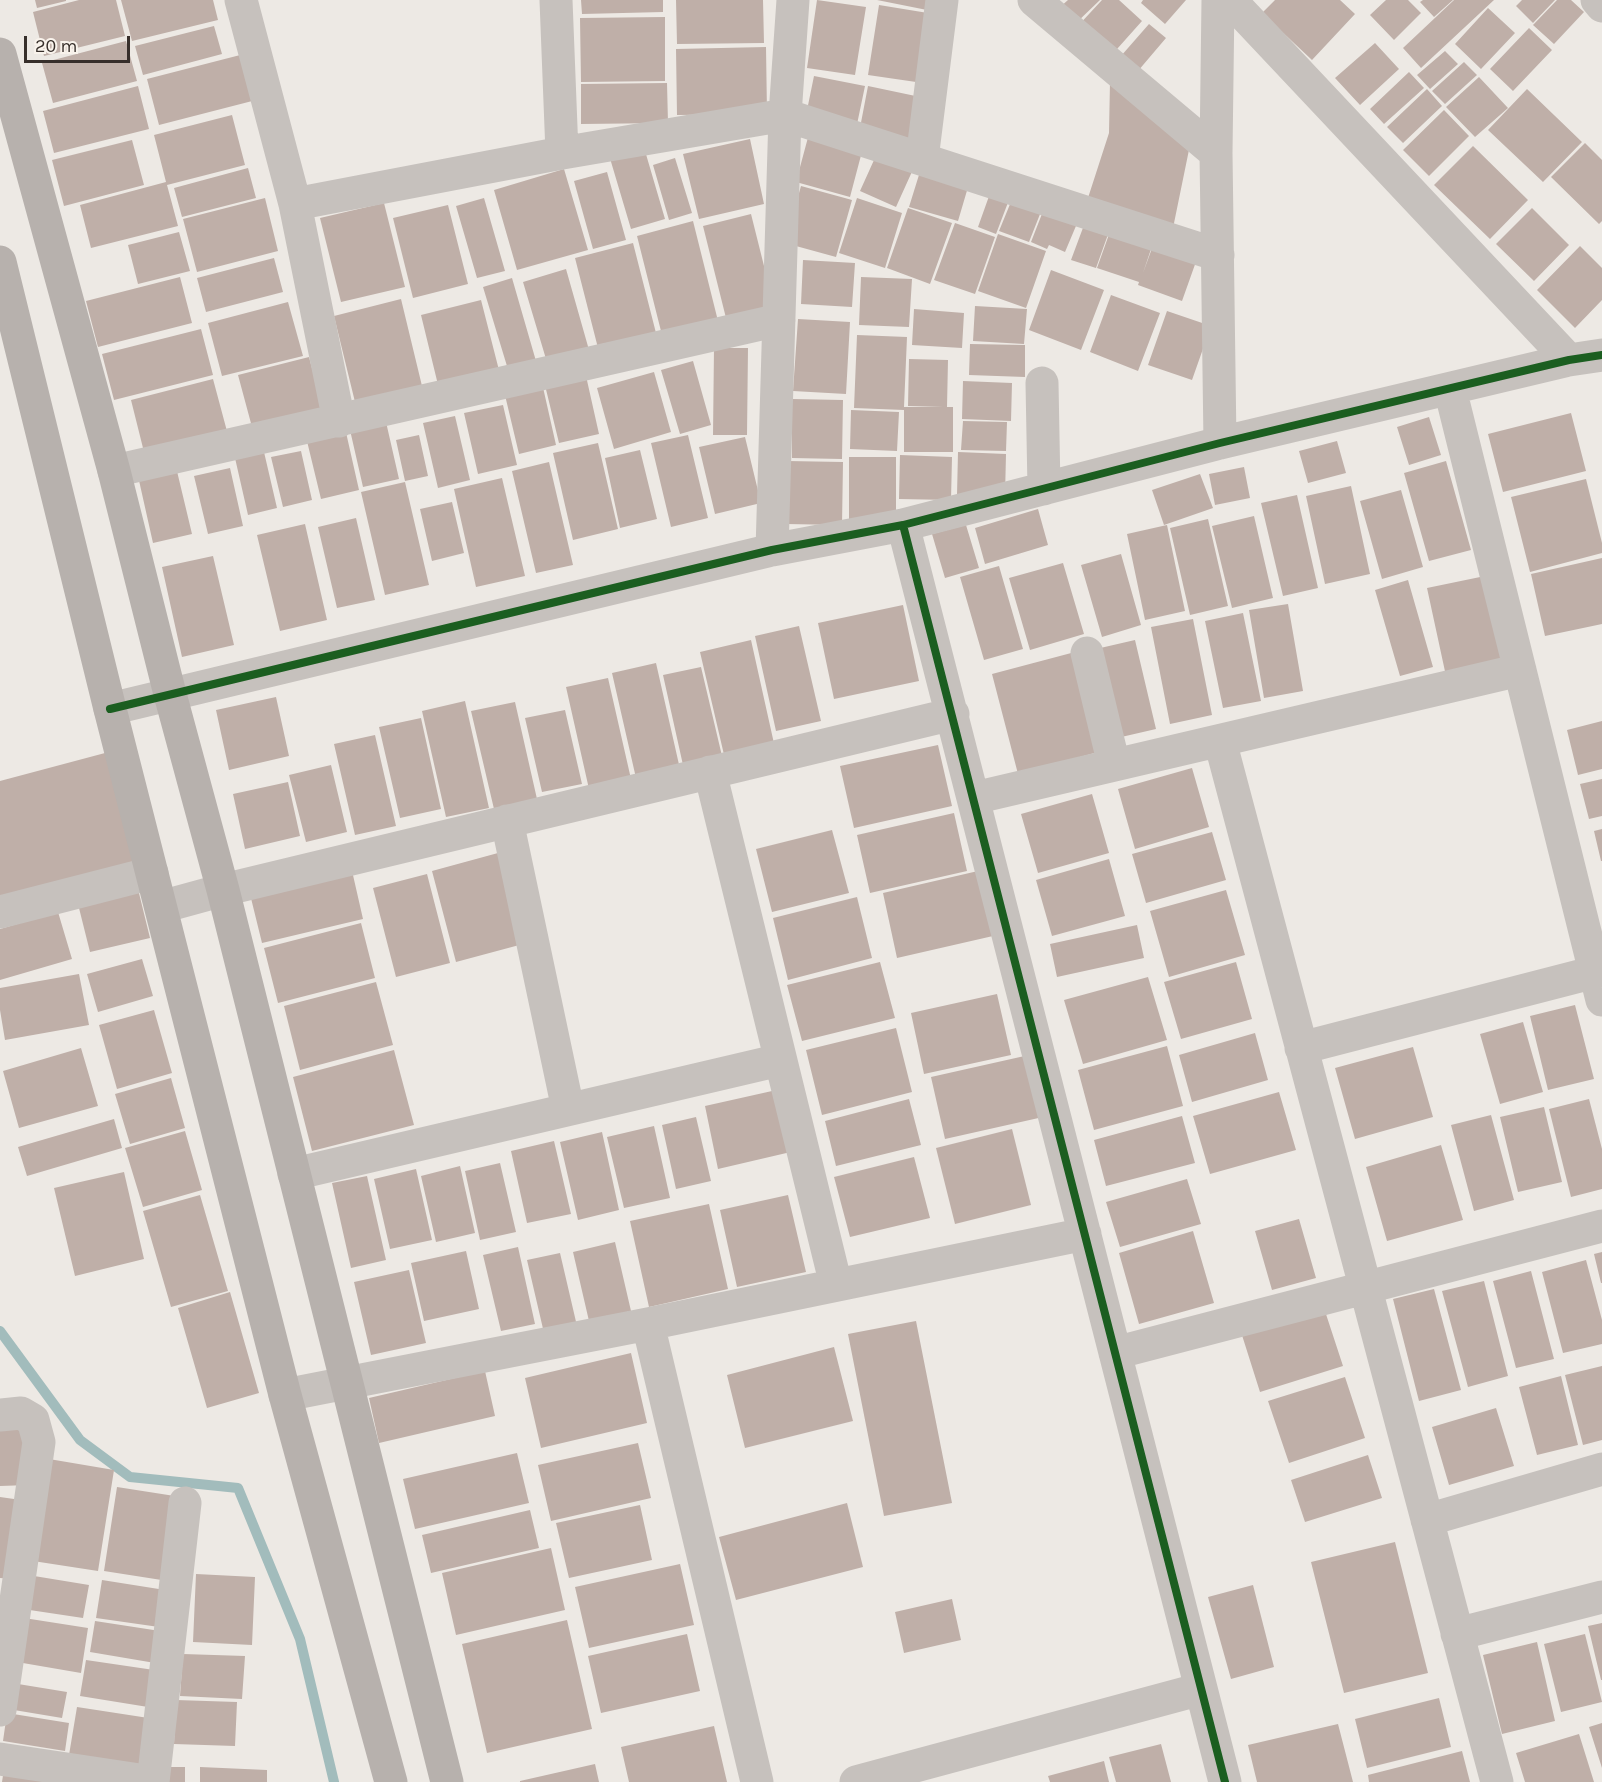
<!DOCTYPE html>
<html>
<head>
<meta charset="utf-8">
<style>
  body { margin:0 }
  #map { position:relative; width:1602px; height:1782px; overflow:hidden; background:#ede9e4; font-family:Karla,sans-serif }
  canvas { display:block }
  .scale { position:absolute; left:24px; top:36px; width:106px; height:27px; box-sizing:border-box; border:3px solid #372f2b; border-top:0; padding-left:8px; font-size:18px; line-height:21px; white-space:nowrap; color:#372f2b; -webkit-text-stroke:4px #f9f3ec; paint-order:stroke }
</style>
</head>
<body>
<div id="map">
<canvas width="1602" height="1782"></canvas>
<div class="scale">20 m</div>
</div>
<script>
const ctx = document.querySelector('canvas').getContext('2d');
ctx.lineJoin = 'round';
function shape(rows) {
  const path = new Path2D();
  for (const r of rows) {
    path.moveTo(r[0], r[1]);
    for (let i = 2; i < r.length; i += 2) path.lineTo(r[i], r[i + 1]);
  }
  return path;
}
function stroke(path, color, width, dash) {
  ctx.strokeStyle = color;
  ctx.lineWidth = width;
  ctx.lineCap = dash ? 'butt' : 'round';
  ctx.setLineDash(dash || []);
  ctx.stroke(path);
}
function paint(path, color) {
  ctx.fillStyle = color;
  ctx.fill(path, 'evenodd');
}
stroke(shape([
  [0,1331,80,1440,130,1477,238,1488,300,1639,334,1782]
]), '#a2bcbc', 10);
paint(shape([
  [35,0,66,0,66,1,37,8],
  [79,0,116,0,125,36,44,56,33,12],
  [121,0,213,0,218,20,132,41],
  [581,0,663,0,663,12,582,14],
  [676,0,763,0,764,43,677,44],
  [817,0,866,7,855,75,807,68],
  [877,0,934,0,932,11],
  [1068,0,1100,0,1075,24,1059,8],
  [1102,0,1119,0,1142,21,1109,58,1076,28],
  [1143,0,1186,0,1165,24,1141,3],
  [1275,0,1340,0,1355,14,1312,60,1262,13],
  [1386,0,1408,0,1421,13,1394,40,1370,15],
  [1423,0,1453,0,1434,17,1420,2],
  [1454,0,1494,0,1421,68,1403,48],
  [1522,0,1555,0,1533,23,1516,6],
  [1557,0,1571,0,1584,12,1554,44,1533,25],
  [879,5,934,14,923,83,868,75],
  [1488,8,1515,33,1481,69,1455,44],
  [665,17,665,81,581,82,580,18],
  [1149,24,1166,38,1132,78,1114,64],
  [214,26,222,54,143,75,135,46],
  [1529,28,1552,50,1513,91,1490,69],
  [126,41,137,81,53,103,42,63],
  [1375,43,1399,69,1360,105,1335,78],
  [766,47,767,114,677,115,676,49],
  [1445,51,1458,64,1430,89,1417,75],
  [248,53,260,99,159,125,147,79],
  [1464,62,1477,75,1445,104,1432,91],
  [1409,72,1424,88,1384,124,1370,109],
  [814,76,865,86,856,129,805,120],
  [1479,77,1508,108,1475,137,1446,107],
  [1110,82,1191,140,1173,228,1087,201,1109,133],
  [667,83,668,123,581,124,581,84],
  [138,86,149,129,54,153,43,111],
  [868,86,925,98,916,144,859,133],
  [1427,89,1442,106,1403,143,1387,127],
  [1527,89,1582,142,1543,182,1488,130],
  [1444,110,1469,136,1429,176,1403,150],
  [232,115,245,165,167,185,178,226,91,248,80,205,166,182,154,135],
  [810,130,864,144,850,197,796,182],
  [750,139,764,204,699,219,683,154],
  [132,140,144,185,64,206,52,160],
  [1585,143,1602,160,1602,221,1599,224,1551,177],
  [643,144,665,219,631,229,609,155],
  [1473,146,1528,200,1490,239,1434,185],
  [879,149,915,165,896,207,860,191],
  [675,158,692,213,669,220,653,165],
  [923,162,971,177,958,221,909,207],
  [248,168,256,198,182,217,174,188],
  [564,169,588,250,517,270,494,190],
  [607,172,626,240,593,249,574,181],
  [993,185,1012,192,996,234,978,227],
  [801,186,852,200,836,257,785,243],
  [1015,192,1044,204,1029,242,999,231],
  [265,198,278,251,197,272,183,219],
  [484,198,505,271,477,278,456,206],
  [857,198,902,213,885,268,839,253],
  [1047,201,1081,214,1065,252,1049,245,1047,249,1031,242],
  [384,203,405,287,341,302,320,218],
  [448,205,468,284,413,298,393,218],
  [908,208,952,223,930,284,887,268],
  [1532,208,1569,245,1534,281,1496,244],
  [751,214,776,314,728,326,703,226],
  [1087,217,1111,226,1096,268,1071,260],
  [693,221,719,325,663,339,637,236],
  [955,223,995,237,975,294,934,280],
  [1112,226,1154,240,1143,273,1155,240,1198,256,1182,301,1138,285,1139,282,1097,268],
  [179,232,190,271,138,284,128,245],
  [998,234,1046,251,1026,308,978,291],
  [633,243,656,333,598,348,575,258],
  [1580,246,1602,268,1602,300,1575,328,1537,290],
  [274,258,283,292,206,312,197,278],
  [803,260,855,263,852,307,801,304],
  [566,269,591,357,549,369,523,282],
  [1051,270,1104,290,1081,350,1029,330],
  [180,277,192,323,98,347,86,301],
  [861,277,912,279,909,327,859,325],
  [512,278,538,368,510,376,483,287],
  [1111,295,1160,313,1138,371,1090,352],
  [401,299,422,386,355,402,334,316],
  [481,300,501,378,440,393,421,315],
  [288,302,303,356,222,376,208,323],
  [975,306,1027,309,1024,344,973,341],
  [914,309,964,313,962,348,912,345],
  [1167,311,1211,326,1192,380,1148,365],
  [798,319,850,322,846,394,793,391],
  [201,329,213,375,114,400,102,354],
  [857,335,907,337,904,407,943,407,908,406,909,359,948,360,947,407,953,407,953,452,904,452,904,410,854,408],
  [970,344,1025,345,1025,377,969,375],
  [714,348,748,348,747,435,713,435],
  [309,357,323,409,252,427,238,375],
  [693,361,711,425,680,434,661,370],
  [584,367,599,434,559,443,543,377],
  [654,372,671,432,614,449,597,388],
  [213,379,228,435,145,456,131,400],
  [963,381,1012,383,1011,421,962,419],
  [542,383,556,445,519,454,504,391],
  [792,399,843,400,842,459,792,458],
  [503,405,517,465,478,474,464,413],
  [851,410,899,412,897,451,850,449],
  [1571,413,1586,471,1503,492,1488,434],
  [455,416,470,480,438,488,423,423],
  [1429,417,1441,455,1409,465,1397,427],
  [963,421,1007,422,1006,451,961,450],
  [386,422,399,479,363,487,350,430],
  [345,428,359,490,321,499,306,437],
  [419,435,428,476,405,481,396,440],
  [688,435,708,518,671,527,651,443],
  [745,437,761,503,715,514,699,447],
  [1337,441,1346,473,1308,483,1299,451],
  [598,443,618,529,573,540,553,453],
  [640,450,657,519,620,528,605,458],
  [301,451,312,500,283,507,271,457],
  [264,452,277,508,248,515,235,458],
  [958,452,1006,454,1005,496,957,495],
  [900,455,952,457,951,500,899,499],
  [849,457,896,457,896,521,849,521],
  [787,461,843,462,842,525,786,524],
  [1446,461,1471,550,1429,561,1404,473],
  [549,462,573,565,536,573,512,471],
  [176,467,192,534,153,543,138,476],
  [1244,467,1250,498,1215,505,1209,474],
  [230,468,243,526,208,534,194,476],
  [1200,474,1213,508,1164,525,1152,490],
  [502,478,525,576,476,587,454,489],
  [1586,479,1602,543,1602,553,1530,572,1511,497],
  [405,482,429,585,385,595,361,492],
  [1351,486,1370,574,1325,584,1306,496],
  [1401,490,1423,567,1382,579,1360,501],
  [1297,495,1318,588,1283,596,1261,503],
  [452,502,464,553,432,561,420,509],
  [1038,509,1048,545,985,564,975,528],
  [1254,516,1273,598,1232,608,1212,526],
  [356,518,375,600,337,608,318,527],
  [1208,519,1228,606,1190,615,1170,528],
  [305,524,327,620,280,631,257,535],
  [966,525,979,568,945,578,932,534],
  [1167,525,1185,611,1145,620,1127,534],
  [1121,554,1141,625,1102,637,1081,565],
  [213,556,234,645,182,657,162,567],
  [1602,558,1602,624,1545,636,1531,574],
  [1063,563,1084,634,1030,650,1009,578],
  [999,566,1023,649,984,660,960,577],
  [1485,576,1504,663,1446,676,1427,588],
  [1408,580,1433,667,1400,676,1375,590],
  [1288,604,1303,691,1264,698,1249,610],
  [903,605,919,681,834,699,818,623],
  [1243,613,1261,701,1223,708,1205,621],
  [1193,619,1212,715,1170,724,1151,627],
  [799,626,821,721,776,731,755,636],
  [751,640,775,748,725,759,700,652],
  [1135,640,1156,729,1117,738,1096,649],
  [1075,652,1102,751,1018,774,992,674],
  [656,663,680,769,636,778,612,673],
  [701,667,722,756,683,765,663,675],
  [608,678,631,779,589,789,566,687],
  [276,697,289,756,229,770,216,710],
  [465,701,489,808,446,817,422,711],
  [515,702,537,799,494,809,471,711],
  [565,710,582,784,542,792,525,718],
  [421,718,441,809,400,818,379,727],
  [1602,721,1602,769,1578,775,1567,730],
  [375,735,396,826,355,835,334,744],
  [938,745,952,806,854,828,840,766],
  [105,753,135,866,0,900,0,781],
  [331,765,347,832,306,842,289,775],
  [1192,768,1209,827,1135,849,1118,789],
  [1602,779,1602,816,1589,819,1580,784],
  [288,782,300,836,245,849,233,794],
  [1092,794,1109,853,1038,873,1021,814],
  [954,813,967,871,870,893,857,835],
  [1602,829,1602,861,1601,861,1594,831],
  [832,830,849,893,772,912,756,849],
  [1212,832,1226,880,1146,903,1132,854],
  [498,853,523,944,456,962,432,871],
  [1109,859,1125,916,1052,936,1036,880],
  [350,862,363,919,262,943,248,886],
  [978,871,993,936,897,958,883,893],
  [427,874,450,963,396,977,373,888],
  [136,881,150,938,90,952,76,896],
  [1226,890,1245,955,1169,977,1150,911],
  [857,897,872,958,788,980,773,918],
  [58,912,72,959,0,980,0,929],
  [361,923,375,978,278,1003,264,948],
  [1137,925,1144,958,1057,977,1050,944],
  [142,959,153,996,98,1012,87,974],
  [880,962,895,1018,802,1041,787,985],
  [1236,962,1252,1019,1181,1039,1164,982],
  [79,974,89,1025,5,1040,0,1010,0,988],
  [1148,977,1167,1040,1083,1064,1064,1000],
  [376,982,393,1045,300,1070,284,1006],
  [997,994,1011,1055,924,1074,911,1013],
  [1575,1005,1594,1079,1548,1090,1530,1016],
  [154,1010,172,1073,117,1089,99,1025],
  [1523,1022,1543,1092,1500,1104,1480,1034],
  [896,1028,912,1092,822,1115,806,1050],
  [1255,1033,1268,1080,1192,1102,1179,1055],
  [1167,1046,1183,1106,1094,1130,1078,1070],
  [1413,1047,1433,1117,1355,1139,1335,1068],
  [81,1048,98,1106,19,1128,3,1071],
  [394,1050,414,1125,312,1151,293,1077],
  [1029,1055,1043,1117,945,1139,931,1077],
  [171,1078,185,1128,130,1144,115,1094],
  [781,1089,795,1151,718,1169,705,1106],
  [1279,1092,1296,1150,1210,1174,1193,1116],
  [909,1099,921,1145,836,1166,825,1121],
  [1589,1099,1602,1149,1602,1189,1571,1197,1549,1109],
  [1544,1107,1562,1182,1518,1192,1500,1117],
  [1491,1115,1514,1200,1474,1211,1451,1125],
  [1182,1116,1195,1163,1106,1186,1094,1140],
  [696,1117,711,1181,676,1189,662,1125],
  [114,1119,122,1148,27,1176,18,1147],
  [654,1126,670,1198,624,1208,607,1137],
  [1012,1129,1031,1205,955,1224,936,1148],
  [185,1131,202,1190,143,1207,125,1148],
  [602,1132,619,1210,578,1220,560,1142],
  [554,1141,571,1214,527,1223,511,1151],
  [1441,1145,1463,1220,1387,1241,1366,1167],
  [914,1157,930,1218,850,1237,834,1177],
  [500,1163,516,1232,480,1240,465,1171],
  [460,1166,475,1233,436,1242,421,1176],
  [416,1169,432,1240,390,1249,374,1179],
  [124,1172,144,1259,75,1276,54,1188],
  [367,1176,386,1260,351,1268,332,1183],
  [1187,1179,1201,1224,1120,1247,1106,1202],
  [200,1195,228,1291,171,1307,143,1211],
  [788,1195,806,1272,737,1287,720,1210],
  [709,1204,728,1289,649,1307,630,1221],
  [1299,1219,1316,1278,1272,1290,1255,1231],
  [1193,1231,1214,1303,1139,1324,1119,1253],
  [615,1242,631,1311,589,1321,573,1252],
  [518,1247,535,1324,501,1331,483,1255],
  [466,1251,479,1309,424,1321,411,1263],
  [1602,1252,1602,1283,1601,1283,1594,1254],
  [560,1253,577,1326,544,1333,527,1260],
  [1586,1260,1602,1320,1602,1344,1563,1353,1542,1272],
  [409,1270,426,1343,371,1355,354,1282],
  [1531,1271,1554,1359,1516,1368,1493,1281],
  [1484,1281,1508,1376,1468,1387,1442,1291],
  [1434,1289,1461,1390,1419,1401,1393,1299],
  [230,1292,259,1393,207,1408,178,1308],
  [1323,1305,1343,1366,1260,1392,1241,1332],
  [916,1321,952,1503,884,1516,848,1334],
  [834,1347,853,1421,745,1448,727,1375],
  [631,1353,647,1423,541,1448,525,1378],
  [1602,1366,1602,1440,1583,1445,1565,1375],
  [485,1371,495,1416,379,1443,369,1398],
  [1561,1376,1578,1445,1537,1455,1519,1387],
  [1345,1377,1365,1438,1289,1463,1268,1401],
  [1496,1408,1514,1466,1449,1485,1432,1427],
  [27,1429,29,1485,0,1486,0,1430],
  [638,1443,651,1498,551,1521,538,1465],
  [517,1453,529,1503,415,1529,403,1479],
  [1368,1455,1382,1498,1305,1522,1291,1480],
  [49,1459,114,1470,98,1571,33,1561],
  [117,1487,181,1497,168,1581,104,1571],
  [0,1497,21,1500,13,1579,0,1578],
  [847,1503,863,1567,736,1600,719,1537],
  [640,1505,652,1560,569,1578,556,1523],
  [530,1510,539,1548,431,1573,422,1535],
  [1395,1542,1428,1673,1344,1693,1311,1562],
  [551,1548,565,1610,456,1635,442,1573],
  [680,1564,694,1625,589,1648,575,1587],
  [196,1574,255,1577,252,1645,193,1642],
  [28,1575,89,1585,83,1618,23,1609],
  [102,1580,165,1590,159,1627,96,1618],
  [1253,1585,1274,1667,1231,1679,1208,1597],
  [952,1599,961,1640,904,1653,895,1612],
  [24,1618,88,1628,81,1673,17,1662],
  [567,1620,592,1729,487,1753,462,1644],
  [95,1621,160,1631,155,1663,90,1652],
  [1602,1623,1602,1680,1601,1680,1588,1626],
  [687,1634,700,1691,601,1713,588,1656],
  [1585,1634,1602,1702,1561,1712,1544,1644],
  [1537,1642,1555,1721,1502,1734,1483,1655],
  [183,1654,245,1656,242,1699,180,1696],
  [86,1660,154,1670,148,1707,80,1696],
  [12,1683,67,1692,62,1718,8,1709],
  [1439,1698,1451,1747,1367,1768,1355,1719],
  [176,1700,237,1702,235,1746,174,1744],
  [77,1707,155,1719,146,1773,68,1761],
  [7,1713,69,1723,65,1751,3,1741],
  [1602,1723,1602,1768,1589,1727],
  [1338,1724,1353,1782,1257,1782,1248,1745],
  [714,1726,727,1782,629,1782,621,1747],
  [1579,1734,1594,1782,1525,1782,1516,1753],
  [1161,1744,1171,1782,1116,1782,1109,1757],
  [1462,1751,1470,1782,1369,1782,1368,1775],
  [1104,1761,1109,1782,1050,1782,1048,1776],
  [595,1764,599,1782,520,1782,520,1781],
  [158,1767,185,1767,185,1782,158,1782],
  [200,1767,267,1770,267,1782,200,1782],
  [4,1769,50,1782,2,1782]
]), '#bfafa8');
stroke(shape([
  [241,0,295,204,339,421],
  [556,0,562,153],
  [1034,0,1216,153],
  [1218,0,1216,153,1220,443],
  [1230,0,1569,360],
  [1597,0,1602,6],
  [922,159,942,0],
  [295,204,562,153,785,115,1218,255],
  [1042,383,1044,489],
  [1450,389,1602,1000],
  [114,471,779,320],
  [903,525,1225,1782],
  [772,550,785,115,793,0],
  [1087,653,1114,765],
  [110,709,772,550,903,525,1220,443,1569,360,1602,355],
  [1220,741,1497,1782],
  [710,772,836,1285],
  [974,798,1520,670],
  [507,821,568,1109],
  [161,907,223,890,953,714],
  [0,912,152,873],
  [1301,1048,1595,972],
  [294,1174,780,1060],
  [648,1324,757,1782],
  [1115,1353,1602,1226],
  [285,1395,648,1324,1085,1234],
  [0,1415,21,1413,33,1420,39,1442,0,1710],
  [1427,1520,1602,1469],
  [1457,1634,1602,1597],
  [0,1759,153,1782],
  [153,1782,185,1503],
  [856,1782,1201,1689]
]), '#c6c1bd', 33);
stroke(shape([
  [0,54,114,471,170,694,223,890,447,1782],
  [0,262,110,709,285,1395,391,1782]
]), '#b7b1ad', 33);
stroke(shape([
  [903,525,1225,1782],
  [110,709,772,550,903,525,1220,443,1569,360,1602,355]
]), '#1b5e20', 8);
</script>
</body>
</html>
